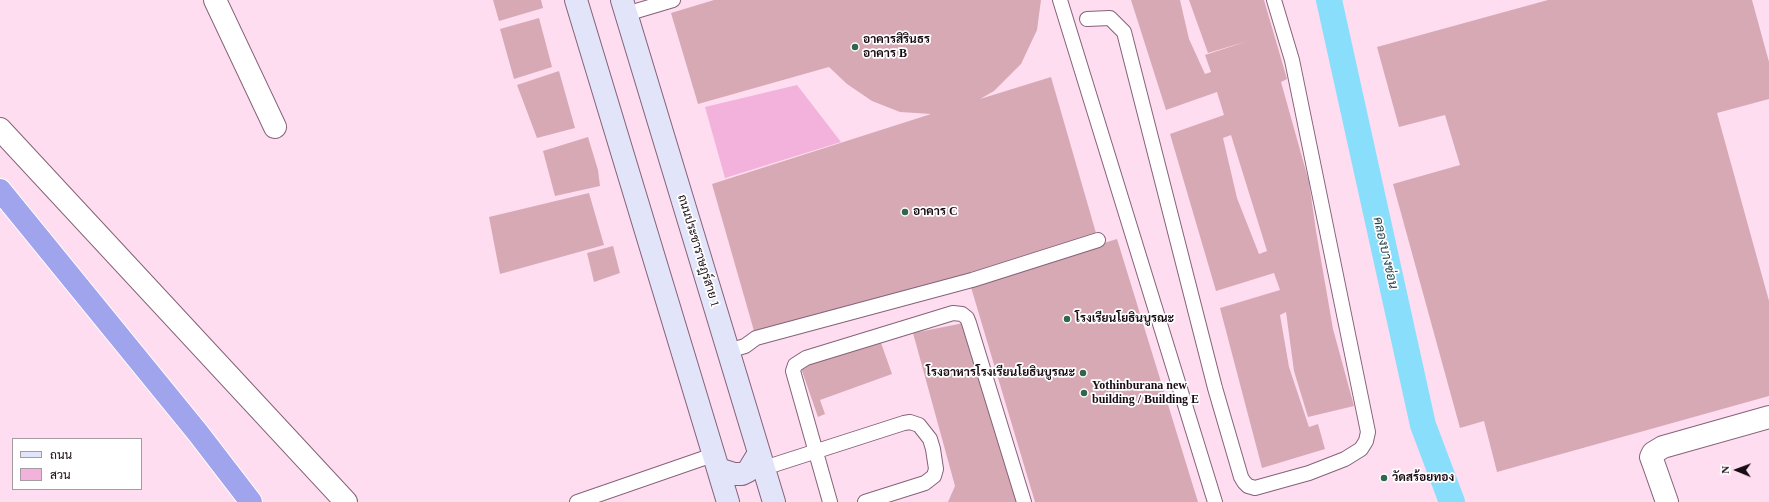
<!DOCTYPE html>
<html>
<head>
<meta charset="utf-8">
<style>
  body { margin:0 }
  #map { position:relative; width:1769px; height:502px; overflow:hidden; background:#feddf1; font-family:"Times New Roman",Sarabun,serif }
  canvas { display:block }
  .legend { position:absolute; left:12px; top:438px; width:130px; height:52px; box-sizing:border-box; background:#fff; border:1px solid #a39da1; margin:0; padding:5px 7px; list-style:none; font-size:12px; color:#180b13 }
  .legend li { display:flex; align-items:center; gap:8px; height:20px }
  .legend b { width:20px; border:1px solid #a39da1 }
  .north { position:absolute; left:1717px; top:450px; width:40px; height:40px; -webkit-text-stroke:3px #fff; paint-order:stroke; rotate:271deg; font-size:11px; font-weight:700; line-height:16px; text-align:center; color:#180b13 }
  .north::after { content:''; display:block; margin:auto; width:14px; height:18px; background:#180b13; clip-path:polygon(50% 0,100% 100%,50% 72%,0 100%) }
</style>
</head>
<body>
<div id="map">
<canvas width="1769" height="502"></canvas>
<ul class="legend">
<li><b style="height:5px;background:#e2e4f9"></b>ถนน</li>
<li><b style="height:11px;background:#f3b2db"></b>สวน</li>
</ul>
<div class="north">N</div>
</div>
<script>
const ctx = document.querySelector('canvas').getContext('2d');
ctx.lineJoin = 'round';
function paint(path, color) {
  ctx.fillStyle = color;
  ctx.fill(path, 'evenodd');
}
function shape(rows) {
  const path = new Path2D();
  for (const r of rows) {
    path.moveTo(r[0], r[1]);
    for (let i = 2; i < r.length; i += 2) path.lineTo(r[i], r[i + 1]);
  }
  return path;
}
function stroke(path, color, width, dash) {
  ctx.strokeStyle = color;
  ctx.lineWidth = width;
  ctx.lineCap = dash ? 'butt' : 'round';
  ctx.setLineDash(dash || []);
  ctx.stroke(path);
}
function drawText(font, color, halo, rows, align = 'center') {
  ctx.font = font + ' "Times New Roman",Sarabun,serif';
  ctx.lineWidth = 3.5;
  ctx.setLineDash([]);
  ctx.textBaseline = 'middle';
  ctx.strokeStyle = halo;
  ctx.fillStyle = color;
  for (const [text, x, y, turn = 0] of rows) {
    ctx.save();
    ctx.translate(x, y);
    ctx.rotate((+turn || 0) * Math.PI / 180);
    ctx.textAlign = isNaN(turn) ? turn : align;
    if (halo) ctx.strokeText(text, 0, 0);
    ctx.fillText(text, 0, 0);
    ctx.restore();
  }
}
paint(shape([
  [797,85,841,142,725,178,705,107]
]), '#f3b2db');
stroke(shape([
  [1329,0,1423,425,1452,502]
]), '#89dffb', 26);
paint(shape([
  [493,0,541,0,543,8,499,21],
  [714,0,1041,0,1037,30,1021,64,994,91,980,99,1051,77,1098,240,756,338,712,184,931,114,900,112,872,101,847,84,829,67,698,104,671,13],
  [1131,0,1180,0,1189,39,1205,74,1211,72,1205,55,1248,41,1208,53,1189,0,1264,0,1287,79,1281,82,1309,182,1316,231,1333,329,1354,406,1308,417,1294,371,1286,312,1280,315,1289,367,1309,427,1318,424,1325,449,1262,468,1220,308,1280,290,1274,273,1216,291,1170,134,1224,115,1217,92,1166,110],
  [1231,135,1267,251,1259,254,1237,198,1223,138],
  [1548,0,1752,0,1769,62,1769,99,1717,113,1769,301,1769,396,1497,472,1484,421,1460,428,1393,184,1460,165,1445,115,1399,127,1377,47],
  [539,18,552,67,514,79,500,29],
  [559,71,575,128,537,138,517,85],
  [588,137,598,170,600,186,555,196,543,151],
  [589,193,604,245,500,274,489,217],
  [1117,239,1198,502,1035,502,970,284],
  [613,246,620,273,594,282,587,253],
  [964,323,1017,502,948,502,955,486,913,333],
  [880,340,892,374,820,400,825,414,818,417,801,368]
]), '#d7a9b5');
const lane = shape([
  [1060,0,1215,502],
  [626,14,673,0],
  [1087,19,1110,18,1124,32,1215,388,1241,477,1244,482,1248,486,1255,488,1309,473,1345,459,1361,449,1366,441,1368,432,1292,60,1274,0],
  [728,351,745,346,756,338,972,280,1098,240],
  [764,468,904,423,910,422,919,425,930,439,933,449,936,469,934,476,925,483,865,502],
  [577,502,713,455],
  [830,502,793,371,795,365,806,358,953,313,962,314,967,318,969,323,1024,502]
]);
const street = shape([
  [215,0,275,127],
  [0,129,346,502],
  [1667,502,1654,465,1651,457,1653,453,1663,447,1769,417]
]);
const secondary = shape([
  [576,0,728,502],
  [622,0,774,502],
  [718,469,734,474,742,474,748,471,759,453]
]);
const highway = shape([
  [0,190,198,433,251,502]
]);
stroke(lane, '#856278', 16);
stroke(street, '#856278', 24);
stroke(secondary, '#856278', 24);
stroke(highway, '#fff', 24);
stroke(lane, '#fff', 14);
stroke(street, '#fff', 22);
stroke(secondary, '#e2e4f9', 22);
stroke(highway, '#a0a4ec', 22);
for (const [x, y, r, color] of [
  [855,47,4,"#30664c"],
  [905,212,4,"#30664c"],
  [1067,319,4,"#30664c"],
  [1083,373,4,"#30664c"],
  [1084,393,4,"#30664c"],
  [1384,478,4,"#30664c"]
]) {
  const dot = new Path2D();
  dot.arc(x, y, r, 0, 2 * Math.PI);
  ctx.fillStyle = color;
  ctx.fill(dot);
  stroke(dot, '#fff', 1.5);
}
drawText('bold 12px', '#180b13', '#fff', [
  ["อาคารสิรินธร",863,40],
  ["อาคาร B",863,54],
  ["อาคาร C",913,212],
  ["โรงเรียนโยธินบูรณะ",1075,319],
  ["โรงอาหารโรงเรียนโยธินบูรณะ",1075,373,"right"],
  ["Yothinburana new",1092,386],
  ["building / Building E",1092,400],
  ["วัดสร้อยทอง",1392,478]
], 'left');
drawText('12px', '#180b13', '#fff', [
  ["ถนนประชาราษฎร์สาย 1",698,251,73]
]);
drawText('italic 13px', '#2a454e', '#fff', [
  ["คลองบางซ่อน",1385,253,77]
]);
</script>
</body>
</html>
